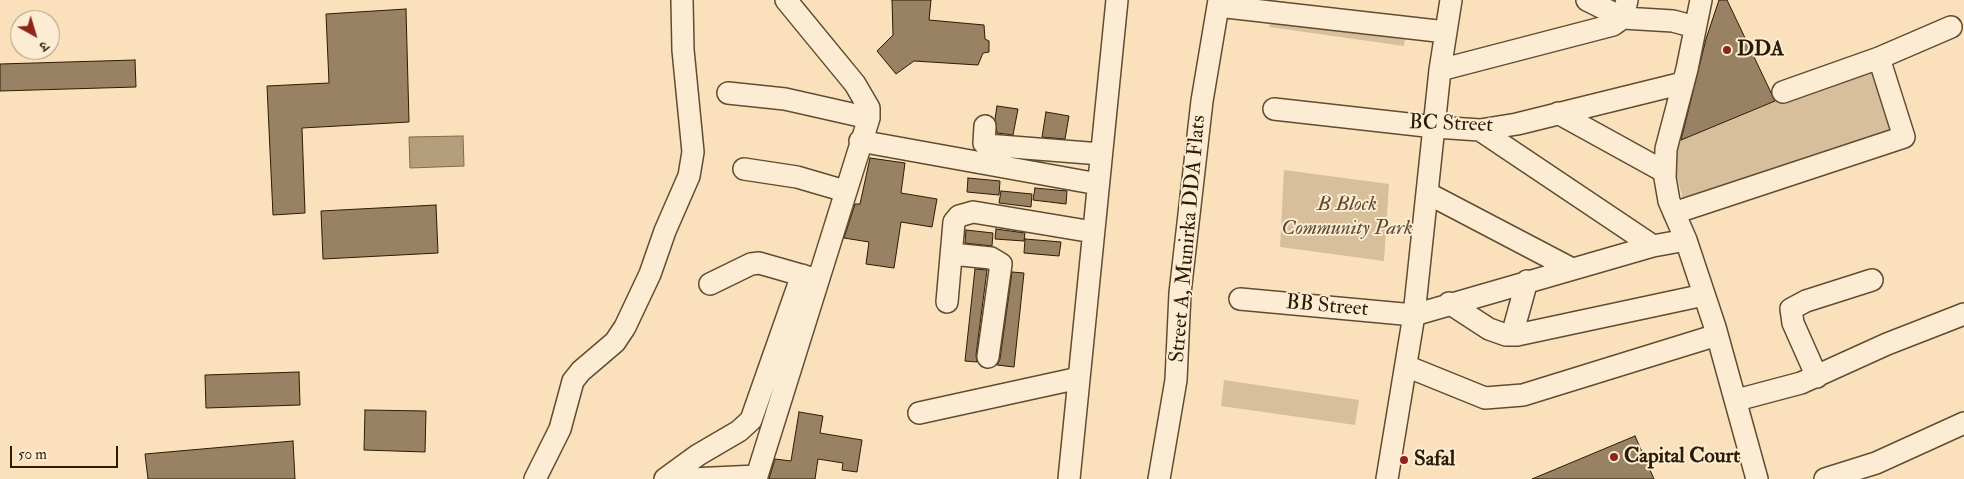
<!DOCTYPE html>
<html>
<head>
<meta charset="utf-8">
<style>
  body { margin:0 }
  #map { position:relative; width:1964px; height:479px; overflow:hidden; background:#fbe1bb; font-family:"IM FELL Double Pica","Noto Serif Devanagari",serif }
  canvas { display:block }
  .north { position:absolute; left:10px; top:10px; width:50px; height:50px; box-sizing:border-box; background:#fcecd3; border:1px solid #a99880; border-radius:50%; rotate:141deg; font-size:14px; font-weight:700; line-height:20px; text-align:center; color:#2c1b03 }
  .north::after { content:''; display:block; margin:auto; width:18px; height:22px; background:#8f2418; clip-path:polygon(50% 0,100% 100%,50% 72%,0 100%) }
  .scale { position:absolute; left:10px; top:446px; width:108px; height:22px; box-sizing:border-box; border:2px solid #2c1b03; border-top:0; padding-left:6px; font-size:15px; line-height:18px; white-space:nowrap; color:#2c1b03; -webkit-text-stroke:4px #fcecd3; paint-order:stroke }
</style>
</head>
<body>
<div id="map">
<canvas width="1964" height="479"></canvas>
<div class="north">उ</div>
<div class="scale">50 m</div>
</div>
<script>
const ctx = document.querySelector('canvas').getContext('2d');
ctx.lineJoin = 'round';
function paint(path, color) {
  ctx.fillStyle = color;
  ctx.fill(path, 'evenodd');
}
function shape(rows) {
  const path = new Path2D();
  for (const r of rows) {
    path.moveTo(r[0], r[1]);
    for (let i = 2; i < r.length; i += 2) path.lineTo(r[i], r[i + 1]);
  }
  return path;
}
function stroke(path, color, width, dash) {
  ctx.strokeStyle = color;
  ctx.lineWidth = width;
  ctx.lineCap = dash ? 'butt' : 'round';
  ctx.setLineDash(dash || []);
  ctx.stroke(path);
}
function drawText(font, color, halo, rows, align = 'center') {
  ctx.font = font + ' "IM FELL Double Pica",serif';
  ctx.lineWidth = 4;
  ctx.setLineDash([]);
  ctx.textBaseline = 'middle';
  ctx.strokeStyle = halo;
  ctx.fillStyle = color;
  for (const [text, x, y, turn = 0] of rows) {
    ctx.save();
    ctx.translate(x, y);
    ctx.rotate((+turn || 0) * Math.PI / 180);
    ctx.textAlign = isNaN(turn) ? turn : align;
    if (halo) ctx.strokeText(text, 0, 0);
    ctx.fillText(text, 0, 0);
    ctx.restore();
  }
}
paint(shape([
  [1273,0,1407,21,1404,46,1269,27],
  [1879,58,1904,137,1685,208,1669,145],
  [1284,170,1389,184,1384,261,1280,247],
  [1224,380,1359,400,1355,425,1221,406]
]), '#d8bf9c');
const water = shape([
  [463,136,464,166,410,168,409,137,463,136]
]);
paint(water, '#b59e7c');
stroke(water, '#7e6a4c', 1);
const building = shape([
  [892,0,931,0,929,20,984,25,985,39,989,41,989,52,983,53,978,65,914,61,896,74,877,51,893,35,892,0],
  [1719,0,1727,0,1775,101,1681,140,1706,39,1719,0],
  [406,9,409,122,302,128,305,213,273,215,267,86,329,83,326,14,406,9],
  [135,60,136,87,0,91,0,64,135,60],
  [997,106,1018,109,1013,135,997,133,995,119,997,106],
  [1046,112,1069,116,1065,139,1042,137,1046,112],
  [870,158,905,163,901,193,937,199,932,227,901,222,894,268,866,264,869,242,844,238,855,204,860,204,870,158],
  [968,178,1000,181,999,195,967,192,968,178],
  [1035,188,1067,191,1066,204,1033,200,1035,188],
  [1001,191,1032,194,1031,207,999,203,1001,191],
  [436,205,438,253,323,259,321,211,436,205],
  [996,229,1025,233,1024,241,995,239,996,229],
  [966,230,993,233,992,246,965,243,966,230],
  [1025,239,1061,242,1059,256,1024,253,1025,239],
  [975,269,987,270,976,355,977,362,965,361,975,269],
  [1012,272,1024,273,1014,367,997,365,1000,359,1012,272],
  [299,372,300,405,206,408,205,375,299,372],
  [365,410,426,411,425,452,364,450,365,410],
  [799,412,823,416,820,433,862,440,857,472,842,470,843,463,818,459,815,479,769,479,775,459,791,461,799,412],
  [1635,436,1654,479,1532,479,1635,436],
  [293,441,295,479,148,479,145,454,293,441]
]);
paint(building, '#988263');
stroke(building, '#2c1b03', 1);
const minor = shape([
  [1587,0,1623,18,1673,21,1695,27],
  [1701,0,1687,69,1666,149,1665,178,1669,201,1686,240,1715,327,1757,479],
  [1218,6,1446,32],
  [1440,70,1613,25,1623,18,1627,0],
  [1783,92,1879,58,1951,27],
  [728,93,785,99,869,118],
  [1274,109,1435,127,1480,130,1517,124,1683,83],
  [1558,113,1665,172],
  [985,126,984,143,987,145,1101,154],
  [1480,130,1653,246],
  [860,141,1098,184],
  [744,169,797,177,845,191],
  [1427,193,1572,269],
  [1674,213,1904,137,1879,58],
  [952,254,991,258,1001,264,988,357],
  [710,284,751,264,759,263,815,279],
  [1240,299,1414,315,1653,246,1686,240],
  [947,302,954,222,959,216,973,212,1093,232],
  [1449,303,1489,329,1506,335,1517,335,1704,295],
  [1512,335,1527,281],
  [1406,366,1485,398,1523,395,1717,335],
  [1817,377,1793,323,1791,309,1806,301,1872,280],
  [1737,400,1801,383,1887,344,1964,314],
  [919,413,1079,378],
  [535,479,560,429,573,381,581,371,615,342,625,327,650,274,665,231,689,176,693,152,683,50,682,0],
  [665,479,698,455,739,431,751,420,802,275],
  [691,479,757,476],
  [756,479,869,118,869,108,855,84,786,0],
  [1069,479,1117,0],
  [1159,479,1176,380,1180,293,1202,101,1219,0],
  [1387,479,1414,315,1440,70,1451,0],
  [1825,479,1876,463,1964,423]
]);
stroke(minor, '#604c31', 24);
stroke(minor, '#fcecd3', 21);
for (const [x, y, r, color] of [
  [1727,50,5,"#8f2418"],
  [1614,457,5,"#8f2418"],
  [1404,460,5,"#8f2418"]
]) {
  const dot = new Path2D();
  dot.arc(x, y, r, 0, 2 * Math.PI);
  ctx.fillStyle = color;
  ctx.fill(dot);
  stroke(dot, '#fcecd3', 2);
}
drawText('bold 21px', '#2c1b03', '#fcecd3', [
  ["DDA",1737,50],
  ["Capital Court",1624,457],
  ["Safal",1414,460]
], 'left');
drawText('21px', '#2c1b03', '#fcecd3', [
  ["BC Street",1451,125,2],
  ["Street A, Munirka DDA Flats",1189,239,-85],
  ["BB Street",1327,307,5]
]);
drawText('italic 21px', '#604c31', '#fcecd3', [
  ["B Block",1347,205],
  ["Community Park",1347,229]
]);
</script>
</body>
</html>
